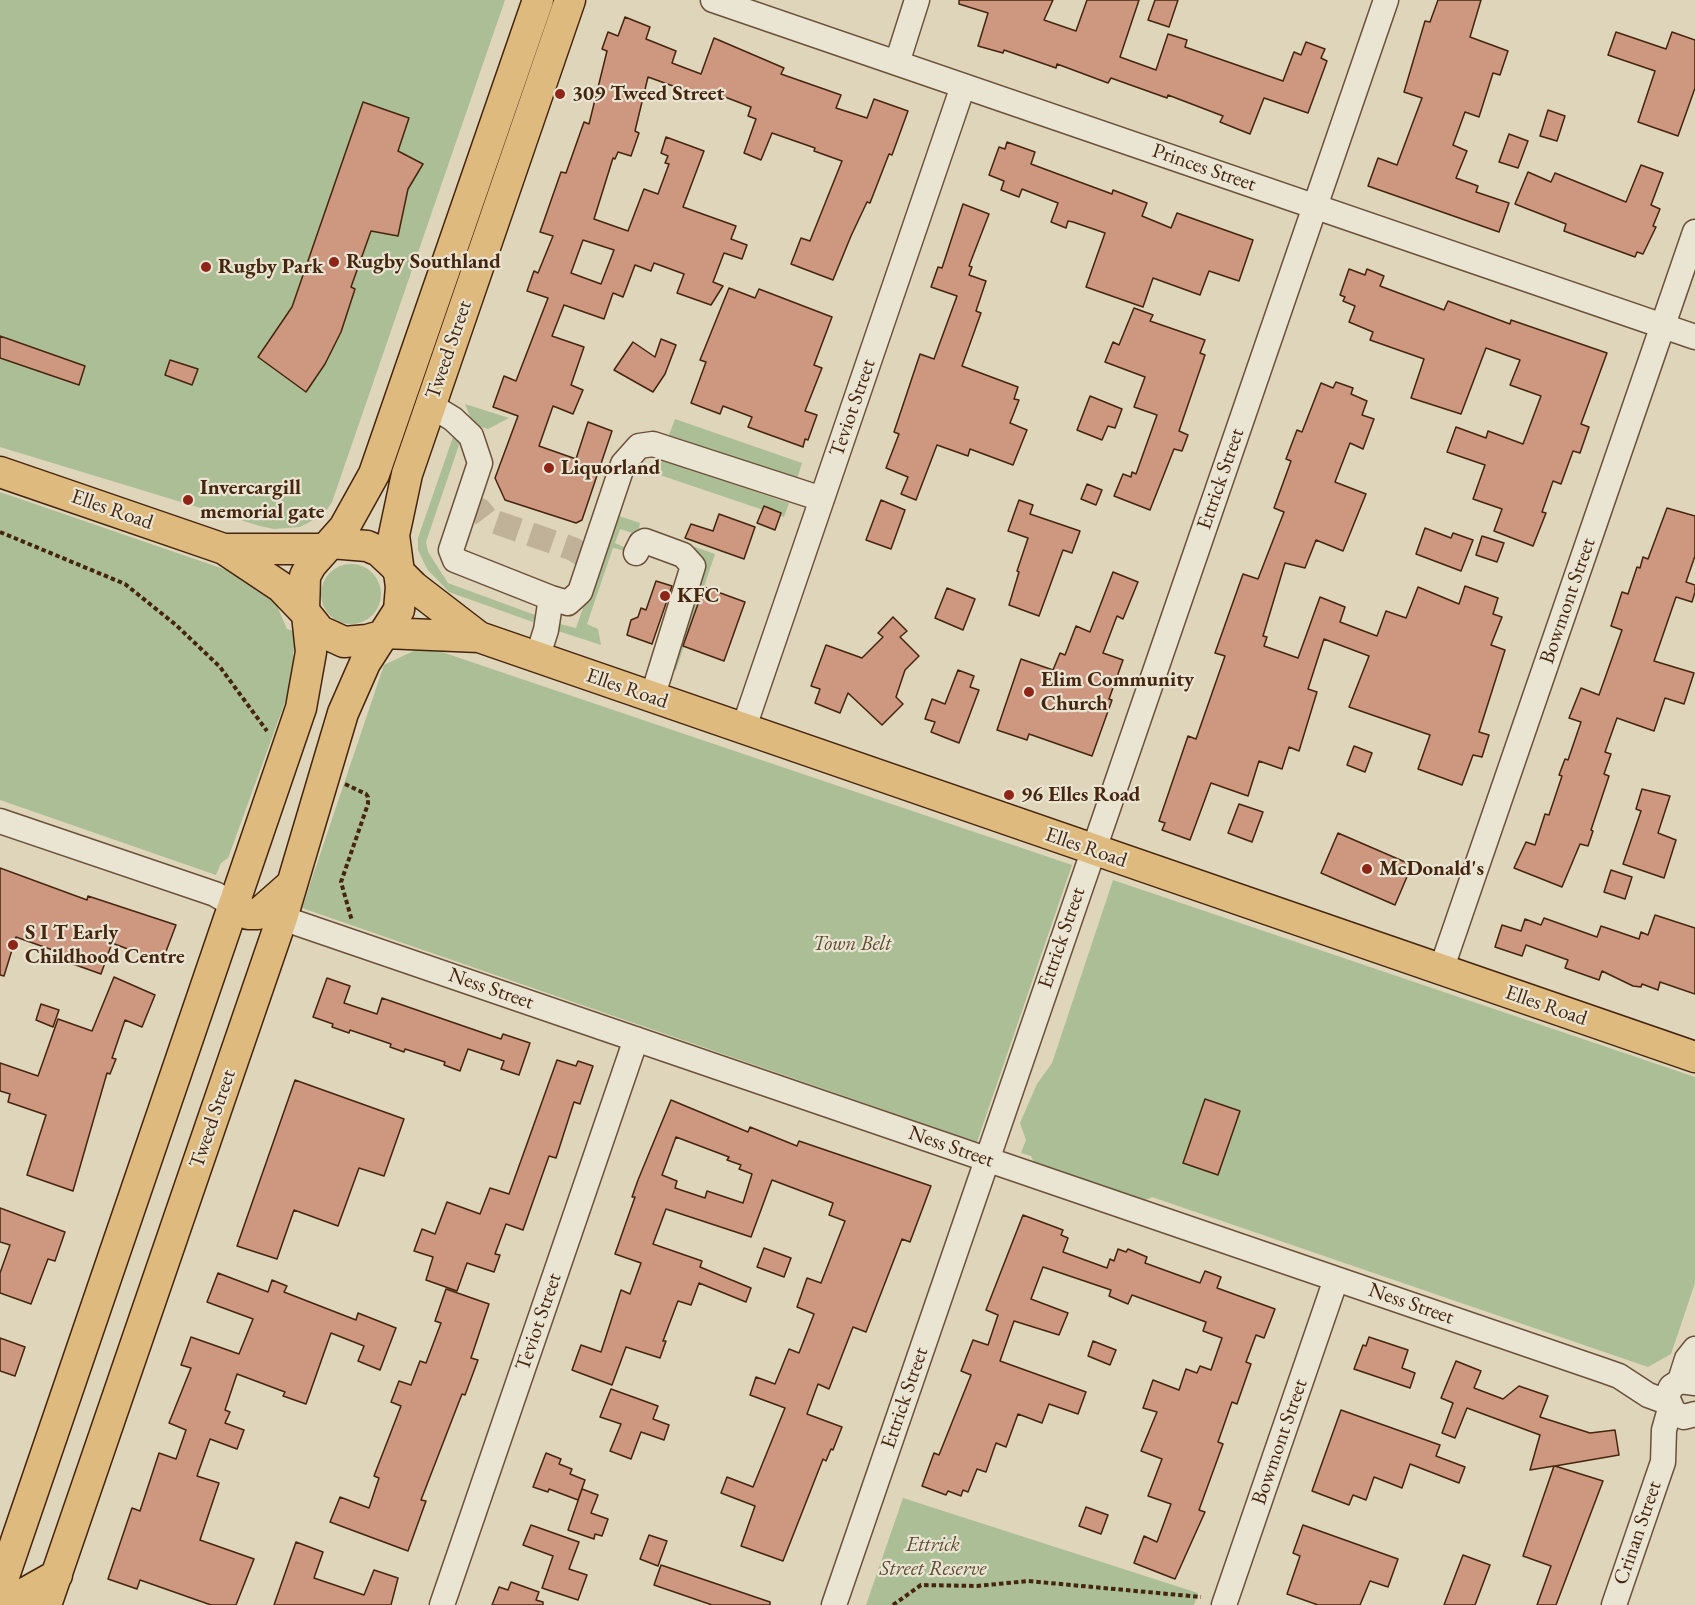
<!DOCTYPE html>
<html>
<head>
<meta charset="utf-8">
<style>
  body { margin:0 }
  canvas { display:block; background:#ded5bb }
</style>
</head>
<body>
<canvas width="1695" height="1605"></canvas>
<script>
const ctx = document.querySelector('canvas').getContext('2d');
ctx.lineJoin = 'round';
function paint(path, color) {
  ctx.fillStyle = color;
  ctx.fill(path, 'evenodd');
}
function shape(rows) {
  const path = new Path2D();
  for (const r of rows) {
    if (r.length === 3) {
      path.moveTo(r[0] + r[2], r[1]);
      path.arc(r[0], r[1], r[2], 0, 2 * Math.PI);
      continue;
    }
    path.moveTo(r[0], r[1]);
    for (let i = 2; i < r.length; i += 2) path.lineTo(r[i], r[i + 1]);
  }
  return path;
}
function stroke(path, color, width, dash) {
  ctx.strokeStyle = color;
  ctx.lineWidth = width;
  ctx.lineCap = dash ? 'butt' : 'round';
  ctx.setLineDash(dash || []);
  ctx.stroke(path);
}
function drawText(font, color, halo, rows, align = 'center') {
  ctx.font = font + ' "EB Garamond",serif';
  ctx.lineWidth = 4.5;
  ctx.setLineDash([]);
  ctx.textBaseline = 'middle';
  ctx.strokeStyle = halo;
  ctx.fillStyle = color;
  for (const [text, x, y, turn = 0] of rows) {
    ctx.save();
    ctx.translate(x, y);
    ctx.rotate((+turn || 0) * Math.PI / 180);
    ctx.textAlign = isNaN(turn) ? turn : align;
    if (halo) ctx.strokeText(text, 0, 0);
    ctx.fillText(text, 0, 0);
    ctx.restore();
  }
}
paint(shape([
  [0,0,505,0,332,502,323,515,300,527,274,529,260,526,0,447],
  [465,404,509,418,488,429,478,426,471,419],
  [675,419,802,463,797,479,669,435],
  [453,437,460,442,426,542,428,552,448,583,535,615,533,622,449,592,427,569,418,550,418,538],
  [662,460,789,503,784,517,657,474],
  [0,492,241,575,274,599,287,629,300,633,293,653,296,672,228,858,221,863,216,875,0,800],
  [616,515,640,523,639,528,715,554,676,670,667,667,700,572,681,548,620,529,615,543,626,548,626,551,613,548,587,624,598,629,601,645,558,631,560,624,576,628],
  [351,594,30],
  [424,646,1072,865,977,1142,302,908,384,665],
  [1113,880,1695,1077,1695,1283,1671,1354,1648,1367,1152,1197,1139,1203,1036,1168,1031,1156,1021,1153,1026,1140,1020,1123,1037,1084,1052,1063],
  [903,1498,1198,1593,1194,1605,866,1605]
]), '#abbe96');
const building = shape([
  [959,0,1053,0,1044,20,1076,31,1087,0,1139,0,1120,57,1156,70,1168,34,1187,40,1185,47,1283,81,1294,52,1301,55,1306,42,1325,49,1321,58,1327,61,1308,113,1264,98,1250,134,1220,122,1223,116,1168,95,1167,98,1111,78,1108,83,1057,64,1056,68,1004,50,1003,53,978,46,988,13,959,4,959,0],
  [1155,0,1178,0,1169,27,1148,20,1155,0],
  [1438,0,1481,0,1470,37,1508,51,1500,75,1493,73,1479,117,1465,112,1453,145,1467,151,1456,178,1478,186,1476,192,1509,203,1499,232,1368,186,1378,158,1397,165,1422,98,1404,92,1425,21,1430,22,1438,0],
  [625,17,650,27,646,39,676,51,672,63,701,74,714,38,784,68,781,74,841,95,836,108,867,118,874,99,908,111,892,155,889,154,870,203,867,202,851,236,833,280,791,264,801,238,810,241,842,161,814,151,815,148,772,133,761,160,744,153,756,119,748,116,751,107,712,92,709,99,648,77,635,131,639,133,631,156,618,152,615,159,613,158,594,219,628,231,644,189,658,194,669,164,665,163,668,156,661,153,666,137,704,151,683,207,736,226,731,239,747,245,742,259,724,253,713,282,723,286,711,305,677,293,684,274,654,263,651,271,635,265,623,297,613,293,604,319,564,305,552,336,584,347,571,385,583,390,573,414,553,406,539,446,576,459,588,422,612,431,582,520,576,523,505,500,495,478,518,416,493,407,504,376,516,381,548,298,527,291,534,271,538,273,553,236,540,232,561,172,566,173,584,122,589,124,607,51,602,49,608,32,618,36,625,17],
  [583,240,614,250,601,284,571,273,583,240],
  [1616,32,1666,49,1672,32,1695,40,1695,88,1678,136,1638,122,1655,71,1608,55,1616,32],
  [363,102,409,118,398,151,423,164,408,189,398,236,371,231,351,287,355,289,341,332,325,364,306,392,258,357,292,307,363,102],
  [1548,110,1565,116,1557,141,1540,136,1548,110],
  [1509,134,1528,141,1518,168,1499,162,1509,134],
  [1007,142,1035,152,1031,164,1112,194,1113,190,1147,203,1142,216,1171,228,1177,213,1253,240,1239,281,1209,271,1200,295,1153,278,1143,307,1086,287,1105,233,1073,222,1068,221,1066,228,1051,222,1058,203,1022,189,1019,197,1001,190,1004,181,989,175,999,147,1005,149,1007,142],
  [1641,165,1663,173,1651,205,1660,209,1653,226,1656,227,1643,254,1637,252,1635,257,1564,231,1566,224,1515,204,1528,172,1551,182,1555,173,1626,202,1641,165],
  [963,204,989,214,969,266,972,267,969,275,986,281,976,311,981,313,962,366,1018,387,1014,399,1019,400,1010,423,1027,430,1013,465,970,449,968,456,937,445,916,500,901,494,908,477,886,468,899,434,894,432,920,354,934,359,957,296,931,287,938,267,942,268,963,204],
  [1349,269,1365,275,1367,269,1384,276,1380,286,1444,310,1448,301,1510,324,1511,320,1607,353,1581,424,1589,427,1580,453,1573,451,1561,484,1553,481,1542,512,1546,513,1533,546,1494,531,1502,509,1473,499,1485,465,1447,452,1456,427,1486,438,1488,431,1523,444,1541,396,1510,385,1520,360,1486,348,1461,414,1411,398,1424,359,1370,340,1373,332,1349,322,1355,306,1343,301,1345,297,1340,295,1349,269],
  [729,288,755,298,759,289,832,317,814,365,822,368,805,411,817,415,808,440,805,439,803,447,748,427,752,417,723,406,720,414,691,403,706,362,700,360,729,288],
  [1134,308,1153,315,1150,321,1205,340,1200,353,1205,355,1179,431,1188,435,1182,451,1174,449,1150,510,1114,496,1123,474,1131,477,1132,472,1136,474,1157,415,1134,407,1145,377,1105,362,1113,342,1119,345,1134,308],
  [0,336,85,366,79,385,0,358,0,336],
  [661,339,676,345,665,374,653,392,614,370,633,342,655,357,661,339],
  [170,360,198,369,192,385,165,375,170,360],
  [1336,382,1353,388,1351,394,1367,401,1362,415,1374,419,1363,449,1350,443,1335,482,1366,494,1343,551,1316,540,1305,568,1285,563,1263,636,1267,637,1264,646,1298,658,1320,597,1345,607,1340,622,1377,636,1386,611,1406,618,1418,587,1459,604,1465,586,1498,598,1493,614,1502,617,1491,645,1505,650,1479,732,1489,735,1482,757,1473,755,1462,785,1418,769,1430,735,1349,707,1369,656,1324,639,1308,689,1317,692,1299,751,1289,747,1282,769,1259,761,1248,796,1211,783,1190,840,1162,830,1165,823,1159,821,1188,736,1196,739,1225,656,1215,653,1243,574,1258,579,1284,512,1274,508,1291,461,1286,459,1297,430,1302,432,1321,383,1333,388,1336,382],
  [1090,396,1122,409,1115,428,1108,426,1102,440,1077,430,1090,396],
  [1087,484,1102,490,1096,505,1081,499,1087,484],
  [881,500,905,510,891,549,866,540,881,500],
  [1019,500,1033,505,1030,514,1080,531,1072,553,1063,550,1039,616,1009,605,1019,572,1017,571,1028,538,1008,531,1019,500],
  [764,506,781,513,775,530,757,523,764,506],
  [1667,508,1695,516,1695,556,1686,582,1695,585,1695,592,1692,602,1676,597,1654,661,1694,673,1684,704,1665,698,1654,731,1617,718,1605,752,1611,754,1604,774,1609,776,1591,830,1593,831,1588,846,1580,844,1562,887,1514,868,1526,842,1535,845,1545,814,1549,815,1562,776,1559,775,1565,759,1568,760,1581,722,1569,718,1581,688,1599,695,1622,630,1611,626,1622,592,1628,594,1637,567,1640,568,1643,557,1648,559,1667,508],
  [719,514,755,527,744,559,685,538,691,524,713,531,719,514],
  [1425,528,1451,538,1453,533,1473,540,1461,571,1416,554,1425,528],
  [1482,536,1504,543,1497,562,1476,555,1482,536],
  [1113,572,1138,582,1123,619,1117,616,1103,653,1123,660,1109,699,1112,700,1092,756,1029,734,1027,740,997,730,1021,659,1053,670,1060,653,1065,655,1076,626,1090,632,1113,572],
  [656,581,672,586,652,644,627,635,631,620,638,617,641,608,646,610,656,581],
  [704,587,745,602,724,661,683,646,704,587],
  [947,588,975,599,963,630,935,618,947,588],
  [893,617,907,631,900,637,919,656,905,670,896,697,903,704,882,725,848,693,840,713,815,703,820,689,811,686,826,645,862,658,883,637,878,633,893,617],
  [958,670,974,676,970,687,979,690,959,743,931,732,935,722,925,719,932,699,945,704,958,670],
  [1354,746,1372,753,1365,772,1347,765,1354,746],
  [1642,789,1670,796,1658,833,1676,840,1664,878,1623,864,1641,811,1636,809,1642,789],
  [1239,804,1263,812,1252,842,1228,833,1239,804],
  [1338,833,1412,865,1395,905,1321,873,1338,833],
  [0,868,87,900,88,896,176,925,162,962,112,943,101,974,73,964,75,958,16,937,4,976,0,975,0,868],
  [1611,870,1632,877,1625,899,1604,892,1611,870],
  [1655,915,1695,928,1695,994,1660,982,1658,990,1642,984,1641,987,1633,986,1602,971,1599,980,1565,968,1568,960,1526,945,1522,956,1495,947,1502,925,1521,931,1525,919,1541,925,1544,918,1597,937,1601,926,1639,939,1641,932,1648,935,1655,915],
  [114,977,155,995,142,1027,125,1020,112,1058,116,1059,110,1074,107,1073,73,1191,27,1175,46,1115,8,1102,10,1094,0,1091,0,1063,38,1076,58,1019,92,1031,114,977],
  [327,978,350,986,344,1003,377,1014,382,998,501,1039,503,1034,530,1043,519,1075,501,1069,504,1061,468,1049,460,1071,444,1065,445,1062,405,1049,404,1052,390,1047,391,1044,350,1030,349,1033,332,1027,333,1024,313,1017,327,978],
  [41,1004,59,1010,53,1027,36,1020,41,1004],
  [557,1060,576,1066,578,1061,593,1066,580,1104,574,1102,556,1158,549,1156,523,1230,506,1224,495,1254,500,1255,494,1272,467,1263,457,1291,426,1280,433,1257,414,1251,422,1229,435,1234,447,1202,480,1214,490,1188,509,1194,557,1060],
  [295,1080,404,1119,384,1176,359,1168,338,1226,294,1210,277,1259,237,1246,295,1080],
  [1205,1099,1240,1111,1218,1175,1183,1163,1205,1099],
  [671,1100,748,1132,750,1127,797,1146,799,1141,931,1186,910,1242,902,1239,866,1332,853,1327,829,1389,818,1384,807,1414,842,1427,833,1450,831,1449,826,1461,823,1459,783,1561,741,1546,755,1506,721,1493,727,1477,753,1487,785,1408,750,1395,756,1377,775,1384,789,1349,799,1353,814,1314,797,1307,807,1278,821,1283,845,1221,829,1215,833,1203,772,1180,751,1237,666,1209,653,1244,702,1261,700,1267,751,1288,746,1302,699,1283,691,1305,678,1301,663,1341,666,1341,660,1358,626,1347,612,1385,572,1370,581,1345,601,1352,621,1290,630,1294,641,1263,615,1254,635,1197,632,1197,638,1180,671,1100],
  [676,1137,729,1157,727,1160,741,1165,739,1169,752,1174,743,1203,707,1191,705,1198,675,1188,677,1181,662,1175,676,1137],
  [0,1208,65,1232,55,1261,48,1259,31,1304,0,1293,0,1273,10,1245,0,1242,0,1208],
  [1023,1215,1063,1230,1061,1235,1068,1238,1063,1252,1107,1268,1110,1259,1114,1261,1118,1249,1126,1252,1128,1249,1147,1257,1145,1263,1200,1283,1205,1271,1221,1277,1217,1288,1275,1309,1264,1338,1256,1335,1246,1362,1251,1364,1237,1404,1232,1402,1218,1442,1223,1444,1199,1510,1205,1512,1175,1579,1134,1563,1144,1536,1157,1542,1171,1504,1148,1496,1162,1459,1141,1451,1157,1412,1143,1408,1153,1380,1179,1390,1186,1369,1197,1373,1200,1366,1211,1370,1222,1338,1203,1331,1206,1322,1132,1295,1128,1304,1109,1296,1111,1290,1043,1267,1031,1299,1068,1313,1059,1335,1014,1321,1000,1361,1086,1392,1078,1414,1049,1404,1042,1423,1018,1414,1006,1447,996,1443,986,1472,977,1469,968,1492,963,1490,961,1496,948,1491,946,1495,922,1486,934,1453,939,1455,971,1375,961,1371,973,1340,988,1345,998,1315,986,1310,1023,1215],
  [764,1248,791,1258,784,1277,757,1267,764,1248],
  [218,1273,268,1292,272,1280,287,1286,284,1292,356,1320,358,1313,396,1328,380,1370,358,1361,364,1346,331,1333,306,1404,283,1396,285,1392,237,1374,225,1410,230,1412,225,1423,244,1430,237,1449,210,1439,197,1476,219,1483,200,1540,254,1559,236,1605,211,1605,140,1580,137,1589,108,1579,132,1508,140,1511,159,1453,176,1459,186,1430,169,1423,191,1368,181,1365,191,1337,239,1354,253,1319,207,1302,218,1273],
  [446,1289,489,1304,471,1358,478,1360,465,1395,462,1394,421,1500,426,1501,408,1551,330,1522,340,1497,369,1508,379,1478,374,1476,401,1406,391,1402,399,1381,411,1385,420,1361,426,1363,441,1323,435,1321,446,1289],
  [1369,1337,1408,1350,1402,1368,1415,1373,1410,1388,1354,1369,1363,1345,1366,1346,1369,1337],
  [0,1338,25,1347,15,1376,0,1371,0,1338],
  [1093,1341,1116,1350,1110,1365,1088,1356,1093,1341],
  [1456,1361,1481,1371,1474,1388,1503,1399,1519,1386,1548,1396,1540,1417,1590,1433,1615,1430,1619,1455,1555,1466,1603,1481,1556,1605,1537,1605,1551,1566,1523,1556,1554,1466,1530,1470,1540,1435,1467,1408,1455,1438,1442,1433,1453,1403,1441,1398,1456,1361],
  [611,1389,658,1406,653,1419,669,1425,664,1440,641,1432,631,1459,610,1451,621,1424,600,1417,611,1389],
  [1341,1410,1440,1445,1436,1456,1465,1467,1459,1483,1410,1464,1402,1488,1374,1477,1366,1500,1353,1495,1349,1505,1312,1491,1341,1410],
  [546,1453,561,1459,559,1464,572,1469,570,1474,585,1480,578,1500,549,1489,548,1492,533,1487,546,1453],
  [582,1489,598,1495,591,1513,608,1519,602,1536,595,1534,594,1539,568,1530,582,1489],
  [1086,1507,1108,1515,1101,1534,1079,1526,1086,1507],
  [531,1525,579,1542,569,1569,587,1575,578,1600,542,1588,553,1556,523,1545,531,1525],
  [1303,1525,1398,1559,1388,1587,1370,1581,1360,1605,1318,1605,1287,1594,1300,1556,1293,1553,1303,1525],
  [649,1535,667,1541,658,1566,640,1559,649,1535],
  [296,1542,323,1552,314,1578,364,1595,374,1570,398,1578,391,1605,274,1605,296,1542],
  [1463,1555,1490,1565,1475,1605,1444,1605,1463,1555],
  [661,1565,770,1602,770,1605,712,1605,654,1585,661,1565],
  [511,1582,539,1592,536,1600,543,1602,543,1605,492,1605,499,1587,508,1590,511,1582]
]);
paint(building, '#cd9780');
stroke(building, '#45250e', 1.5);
stroke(shape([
  [466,505,480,510,487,519,573,549,591,560]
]), '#bfb298', 24, [24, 12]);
const minor = shape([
  [713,0,1695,337],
  [897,63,917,0],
  [430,405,453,419,471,436,480,463,451,550,455,560,551,598,546,630,537,658],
  [636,553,641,543,645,541,683,555,693,566,652,698],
  [551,598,568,603,580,592,623,464,639,446,653,444,822,499],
  [743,730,963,86],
  [0,821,215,894,234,905],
  [282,918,1605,1371,1619,1376,1648,1395,1667,1402],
  [1441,970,1695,232],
  [1680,1381,1687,1359,1695,1349],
  [1695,1383,1680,1381,1671,1387,1667,1397,1674,1413,1684,1417,1695,1414],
  [442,1605,636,1039],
  [834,1605,1386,0],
  [1224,1605,1336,1279],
  [1614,1605,1663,1462,1664,1430,1670,1409]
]);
const major = shape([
  [0,472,224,549,281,587,304,611],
  [331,543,367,546,379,551,397,568],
  [224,549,323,549],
  [398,571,414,587,479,637],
  [385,633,479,637,1695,1057],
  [381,636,367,640,344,642,320,631,304,611,305,576,311,565,344,528,374,474,538,0],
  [234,905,248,914,258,914,292,884],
  [0,1588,301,708,311,652,307,615],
  [0,1599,25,1593,57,1575],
  [46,1605,282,918,343,713,365,663,399,610,401,587,394,535,407,474,570,0]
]);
stroke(minor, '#6b5139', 27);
stroke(major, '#45250e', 33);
stroke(shape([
  [0,532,125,584,176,625,220,667,267,731],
  [345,784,366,794,368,797,368,804,341,882,352,921],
  [893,1605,921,1585,977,1586,1028,1581,1201,1597]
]), '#45250e', 4, [4.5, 3]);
stroke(minor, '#eae4d3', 24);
stroke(major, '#dfba7e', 30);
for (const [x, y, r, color] of [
  [560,94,6,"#8f2418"],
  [334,262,6,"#8f2418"],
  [206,267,6,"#8f2418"],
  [549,468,6,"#8f2418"],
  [188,500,6,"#8f2418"],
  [665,596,6,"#8f2418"],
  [1029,692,6,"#8f2418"],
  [1009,795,6,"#8f2418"],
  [1367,869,6,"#8f2418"],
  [13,945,6,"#8f2418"]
]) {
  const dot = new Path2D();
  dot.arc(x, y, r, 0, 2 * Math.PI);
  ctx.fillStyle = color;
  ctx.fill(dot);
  stroke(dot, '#eae4d3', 2);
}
drawText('bold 21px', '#45250e', '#eae4d3', [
  ["309 Tweed Street",572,94],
  ["Rugby Southland",346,262],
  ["Rugby Park",218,267],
  ["Liquorland",561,468],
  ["Invercargill",200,488],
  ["memorial gate",200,512],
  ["KFC",677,596],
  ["Elim Community",1041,680],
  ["Church",1041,704],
  ["96 Elles Road",1021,795],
  ["McDonald's",1379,869],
  ["S I T Early",25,933],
  ["Childhood Centre",25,957]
], 'left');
drawText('21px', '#45250e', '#eae4d3', [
  ["Princes Street",1204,168,19],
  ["Tweed Street",449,350,-71],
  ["Teviot Street",853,408,-71],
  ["Ettrick Street",1221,479,-71],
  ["Elles Road",112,510,19],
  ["Bowmont Street",1568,601,-71],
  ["Elles Road",627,689,19],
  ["Elles Road",1086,848,19],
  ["Ettrick Street",1062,938,-71],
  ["Ness Street",491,989,19],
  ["Elles Road",1546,1006,19],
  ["Tweed Street",213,1119,-71],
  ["Ness Street",951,1147,19],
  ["Ness Street",1411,1304,19],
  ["Teviot Street",539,1322,-71],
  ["Ettrick Street",905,1398,-71],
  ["Bowmont Street",1280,1442,-71],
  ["Crinan Street",1638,1533,-71]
]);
drawText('italic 21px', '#5e4b30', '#eae4d3', [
  ["Town Belt",852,944],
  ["Ettrick",933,1545],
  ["Street Reserve",933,1569]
]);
</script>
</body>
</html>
